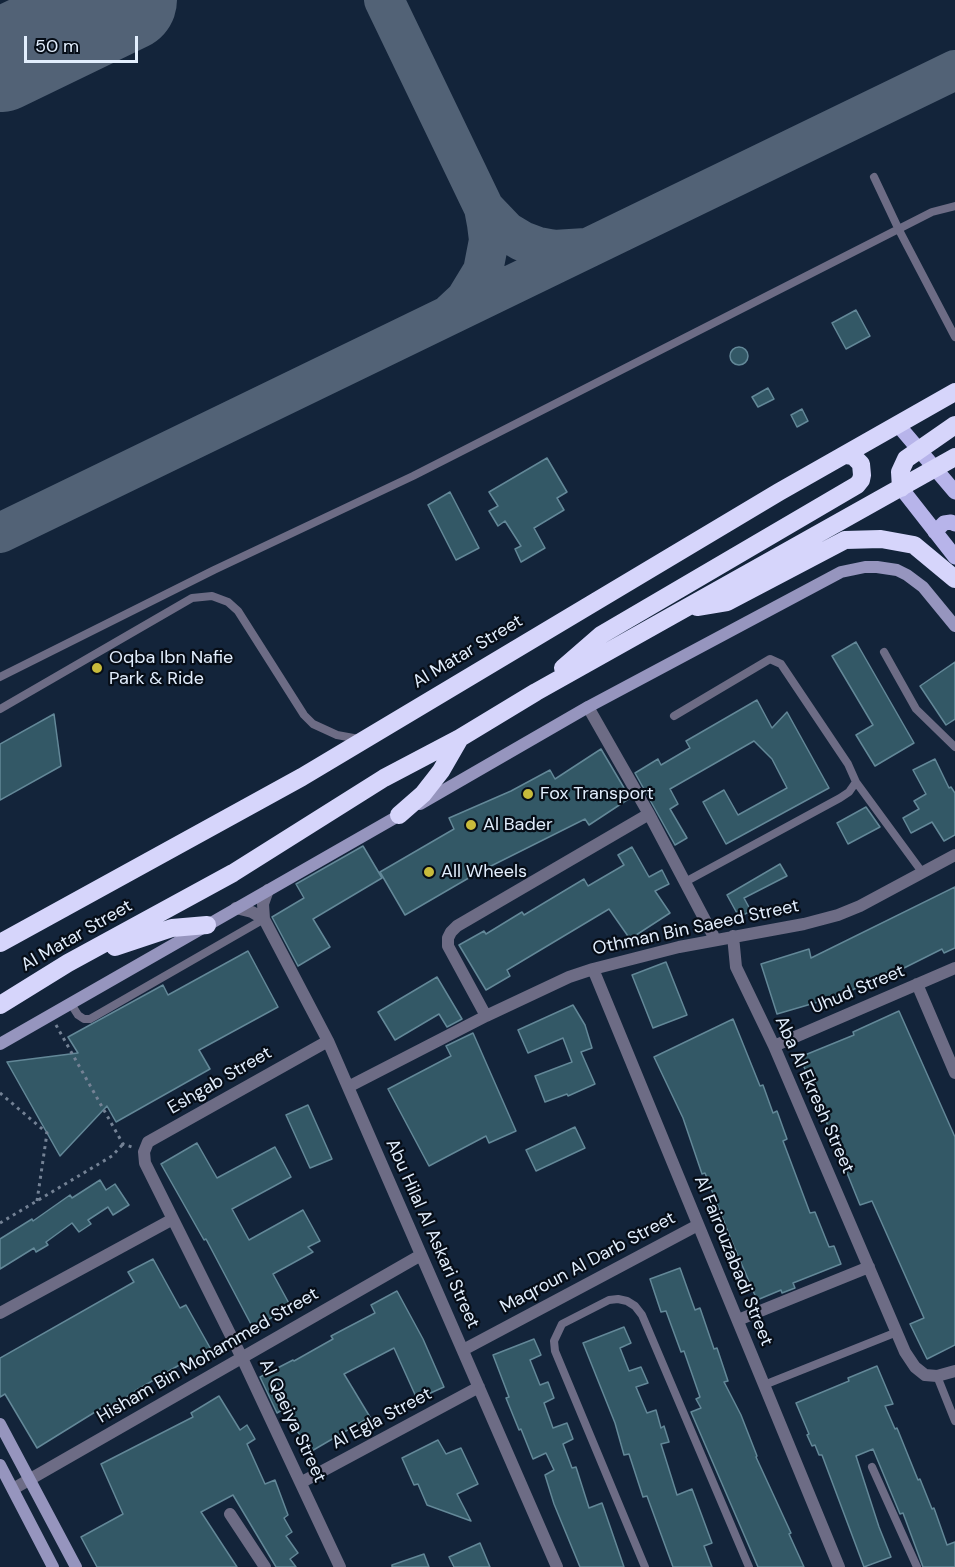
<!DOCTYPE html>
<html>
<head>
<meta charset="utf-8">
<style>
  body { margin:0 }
  #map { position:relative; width:955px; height:1567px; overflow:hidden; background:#13243a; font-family:"DM Sans",sans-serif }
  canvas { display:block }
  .scale { position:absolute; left:24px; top:36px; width:114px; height:27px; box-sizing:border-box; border:3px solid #e2eefd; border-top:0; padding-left:8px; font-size:18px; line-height:21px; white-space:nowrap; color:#e2eefd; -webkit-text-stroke:4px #060d17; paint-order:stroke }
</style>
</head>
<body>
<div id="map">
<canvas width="955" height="1567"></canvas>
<div class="scale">50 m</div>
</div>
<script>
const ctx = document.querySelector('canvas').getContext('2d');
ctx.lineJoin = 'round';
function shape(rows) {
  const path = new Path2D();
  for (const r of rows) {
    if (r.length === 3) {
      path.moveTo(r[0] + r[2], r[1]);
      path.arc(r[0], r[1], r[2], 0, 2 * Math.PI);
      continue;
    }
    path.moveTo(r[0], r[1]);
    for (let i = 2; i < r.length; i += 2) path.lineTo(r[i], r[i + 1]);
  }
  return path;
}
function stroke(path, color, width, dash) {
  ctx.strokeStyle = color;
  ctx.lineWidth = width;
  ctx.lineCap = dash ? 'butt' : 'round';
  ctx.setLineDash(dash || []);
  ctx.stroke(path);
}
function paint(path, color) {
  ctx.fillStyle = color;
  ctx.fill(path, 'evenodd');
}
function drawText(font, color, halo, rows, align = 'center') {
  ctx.font = font + ' "DM Sans",sans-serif';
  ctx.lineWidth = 4.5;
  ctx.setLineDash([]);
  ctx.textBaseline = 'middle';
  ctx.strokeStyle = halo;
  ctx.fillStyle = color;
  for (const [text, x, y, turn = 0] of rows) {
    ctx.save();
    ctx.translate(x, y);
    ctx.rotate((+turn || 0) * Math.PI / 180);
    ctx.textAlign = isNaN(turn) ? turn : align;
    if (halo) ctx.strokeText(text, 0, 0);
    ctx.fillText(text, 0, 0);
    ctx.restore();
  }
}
stroke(shape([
  [384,0,484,208,487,224,489,240,483,271,466,299,451,313],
  [484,208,507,232,522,241,538,247,554,250,586,248],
  [0,533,955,70]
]), '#526276', 40);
stroke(shape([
  [0,61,126,0]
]), '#526276', 102);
const building = shape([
  [856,310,870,336,846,349,832,323,856,310],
  [739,356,9],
  [768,388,774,399,758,407,752,397,768,388],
  [802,409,808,421,797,427,791,415,802,409],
  [547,458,567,492,557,498,564,510,534,528,545,548,521,562,515,549,521,546,505,521,498,526,489,511,498,506,489,492,547,458],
  [450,492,479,548,456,560,428,505,450,492],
  [856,642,914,743,875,766,856,735,873,725,832,656,856,642],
  [955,662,955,719,946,725,920,686,955,662],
  [757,700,772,728,787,712,829,788,726,844,703,802,724,790,738,815,787,788,772,759,754,741,670,789,678,804,670,809,687,838,675,845,635,773,658,759,661,765,690,748,686,741,757,700],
  [54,714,61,766,0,800,0,744,54,714],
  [601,749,630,798,589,825,585,819,479,872,405,915,380,872,454,829,449,818,511,791,550,770,555,779,601,749],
  [935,759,949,788,951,787,955,793,955,835,944,841,932,822,911,833,903,818,919,809,914,801,926,794,913,770,935,759],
  [866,807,880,827,848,844,837,823,866,807],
  [363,846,382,878,313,919,330,947,298,966,272,917,304,898,296,884,363,846],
  [632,847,649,877,662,870,669,884,655,891,670,913,630,939,609,909,507,970,510,976,486,990,459,945,484,931,486,934,522,912,524,915,584,879,588,886,624,865,618,855,632,847],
  [780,864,787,876,744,898,751,911,739,917,727,895,780,864],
  [955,887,955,948,944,953,942,949,892,974,891,971,842,995,777,1014,761,964,809,949,811,958,955,887],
  [248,951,278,1007,199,1050,210,1069,116,1122,107,1106,60,1156,7,1062,78,1053,68,1037,163,985,168,995,248,951],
  [666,962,687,1015,653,1028,632,975,666,962],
  [437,977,462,1019,447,1027,439,1014,395,1040,378,1012,437,977],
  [573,1005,585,1025,592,1048,581,1052,595,1084,568,1096,567,1094,545,1102,535,1076,572,1062,563,1038,528,1053,518,1030,573,1005],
  [899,1011,955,1137,955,1345,927,1359,910,1324,924,1318,872,1201,860,1205,800,1057,854,1035,853,1032,899,1011],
  [733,1019,760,1086,763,1085,773,1113,777,1111,787,1139,783,1141,810,1213,815,1212,829,1247,834,1246,841,1264,793,1283,795,1288,782,1293,781,1290,757,1300,730,1237,705,1173,702,1174,683,1118,654,1057,733,1019],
  [473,1033,516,1131,489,1143,486,1136,429,1166,388,1089,451,1056,446,1046,473,1033],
  [308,1105,332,1159,310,1168,286,1115,308,1105],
  [575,1127,585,1148,536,1171,526,1150,575,1127],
  [197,1143,217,1178,275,1147,291,1177,232,1209,249,1240,303,1210,320,1241,308,1247,313,1252,273,1274,291,1307,253,1328,206,1239,204,1240,161,1164,197,1143],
  [100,1180,106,1190,115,1184,129,1205,113,1215,108,1207,88,1220,91,1224,79,1232,72,1223,46,1242,48,1245,36,1252,34,1248,0,1269,0,1239,32,1219,33,1221,70,1195,72,1198,100,1180],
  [153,1259,180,1308,186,1305,213,1353,184,1369,181,1364,135,1391,136,1392,109,1406,108,1404,37,1448,5,1394,0,1397,0,1358,134,1282,128,1272,153,1259],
  [680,1268,695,1310,700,1308,714,1349,717,1348,728,1381,724,1382,741,1415,757,1456,756,1457,791,1533,789,1534,804,1567,758,1567,691,1412,701,1408,696,1399,700,1397,684,1351,681,1352,666,1311,661,1312,650,1279,680,1268],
  [397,1291,423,1339,444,1387,417,1399,394,1348,344,1374,370,1417,310,1452,284,1409,277,1413,260,1377,293,1360,294,1361,333,1339,331,1336,375,1313,371,1305,397,1291],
  [624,1327,631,1343,620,1348,629,1371,641,1367,648,1383,636,1387,647,1413,656,1410,661,1428,664,1426,669,1442,661,1444,677,1495,692,1489,712,1543,704,1546,712,1567,673,1567,647,1496,643,1497,629,1454,624,1455,615,1423,583,1343,624,1327],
  [534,1339,541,1355,530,1360,540,1385,548,1382,554,1398,544,1403,553,1428,567,1423,573,1439,563,1444,572,1468,576,1467,589,1508,602,1503,624,1567,580,1567,554,1504,545,1475,554,1470,546,1453,533,1459,521,1429,519,1430,506,1398,509,1397,493,1355,534,1339],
  [877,1366,893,1404,885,1406,895,1429,897,1428,918,1480,920,1479,932,1509,934,1508,947,1545,955,1542,955,1567,923,1567,903,1513,900,1514,873,1449,856,1456,879,1527,891,1557,864,1567,822,1455,819,1455,815,1445,812,1446,807,1435,809,1434,796,1403,849,1381,848,1378,877,1366],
  [219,1396,240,1430,247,1425,255,1439,247,1444,265,1484,275,1480,288,1515,284,1518,292,1532,286,1536,298,1553,290,1559,296,1567,276,1567,233,1495,201,1512,237,1567,97,1567,81,1537,123,1514,101,1464,193,1417,191,1413,219,1396],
  [438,1440,446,1454,461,1448,478,1484,457,1494,471,1521,427,1505,418,1484,414,1485,402,1458,438,1440],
  [480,1543,490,1567,454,1567,449,1557,480,1543],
  [424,1554,429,1567,392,1567,392,1565,424,1554]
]);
paint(building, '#335866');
stroke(building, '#638898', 1.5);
stroke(shape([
  [56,1025,123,1144,132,1147],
  [0,1093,47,1133,37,1201],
  [0,1223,112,1156,123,1144]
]), '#748295', 3, [3, 4.5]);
stroke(shape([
  [874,177,899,230,955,337],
  [884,652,916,709,955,747],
  [0,677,214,570,413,476,932,212,955,206],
  [0,709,192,598,212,596,228,602,238,611,304,715,313,724,337,735,359,739],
  [674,716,770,659,781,664,848,764,856,782,849,792,840,798,685,882],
  [856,782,922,872],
  [71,1004,78,1015,84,1019,90,1019,264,919],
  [937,1376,955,1421],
  [764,1385,897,1332],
  [872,1467,917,1567],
  [645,1567,555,1351,554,1341,562,1324,609,1300,618,1299,627,1301,635,1306,642,1315,749,1567]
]), '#6d6c85', 8);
stroke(shape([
  [588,707,649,814,715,939],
  [268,890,263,904,264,919,328,1041,557,1567],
  [236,908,252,912,264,919],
  [733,936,736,967,774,1046,905,1352,915,1367,925,1375,937,1376,955,1371],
  [593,969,839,1567],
  [917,984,955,1073],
  [486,1016,448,946,448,938,451,932,457,926,649,814],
  [328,1041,148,1142,144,1152,145,1163,242,1358,340,1567],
  [774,1046,955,968],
  [348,1087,486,1016,569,977,593,969,679,947,804,924,838,915,860,906,955,855],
  [0,1313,173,1219],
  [738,1320,869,1267],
  [463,1350,698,1225],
  [302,1482,479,1387],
  [13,1489,421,1255],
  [230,1514,265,1567]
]), '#6d6c85', 12);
stroke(shape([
  [420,804,588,707,841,572,865,567,877,567,897,570,907,575,923,587,955,626],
  [0,1044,405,812],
  [0,1424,76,1567],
  [0,1465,53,1567]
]), '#9695be', 12);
stroke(shape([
  [898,425,955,492],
  [901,488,955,557],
  [935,532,944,523,951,522,955,524]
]), '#b7b4ea', 15);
stroke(shape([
  [901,488,900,472,906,459,955,425],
  [697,607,727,602,845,540,881,539,914,545,955,579],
  [563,668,601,635,857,485,861,480,862,475,861,464,853,456,846,455],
  [399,815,423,794,441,771,460,738],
  [0,943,302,777,779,492,955,392],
  [115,947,172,928,207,925],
  [0,1005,68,963,233,873,384,778,460,738,536,692,955,457]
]), '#d6d5fb', 18);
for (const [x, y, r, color] of [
  [97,668,6,"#c8bb3b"],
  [528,794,6,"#c8bb3b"],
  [471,825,6,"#c8bb3b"],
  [429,872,6,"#c8bb3b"]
]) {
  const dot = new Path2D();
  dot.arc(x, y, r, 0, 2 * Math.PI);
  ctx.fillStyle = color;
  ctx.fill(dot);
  stroke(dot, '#060d17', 2);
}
drawText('18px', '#e2eefd', '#060d17', [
  ["Al Matar Street",468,652,-31],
  ["Othman Bin Saeed Street",696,928,-12],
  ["Al Matar Street",77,936,-30],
  ["Uhud Street",858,990,-23],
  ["Eshgab Street",220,1081,-30],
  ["Aba Al Ekresh Street",814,1095,66],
  ["Abu Hilal Al Askari Street",432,1234,66],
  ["Al Fairouzabadi Street",733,1261,68],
  ["Maqroun Al Darb Street",588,1263,-28],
  ["Hisham Bin Mohammed Street",208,1356,-30],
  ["Al Egla Street",382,1419,-28],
  ["Al Qaeiya Street",292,1421,65]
]);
drawText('18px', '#e2eefd', '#060d17', [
  ["Oqba Ibn Nafie",109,658],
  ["Park & Ride",109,679],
  ["Fox Transport",540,794],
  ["Al Bader",483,825],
  ["All Wheels",441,872]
], 'left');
</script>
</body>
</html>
